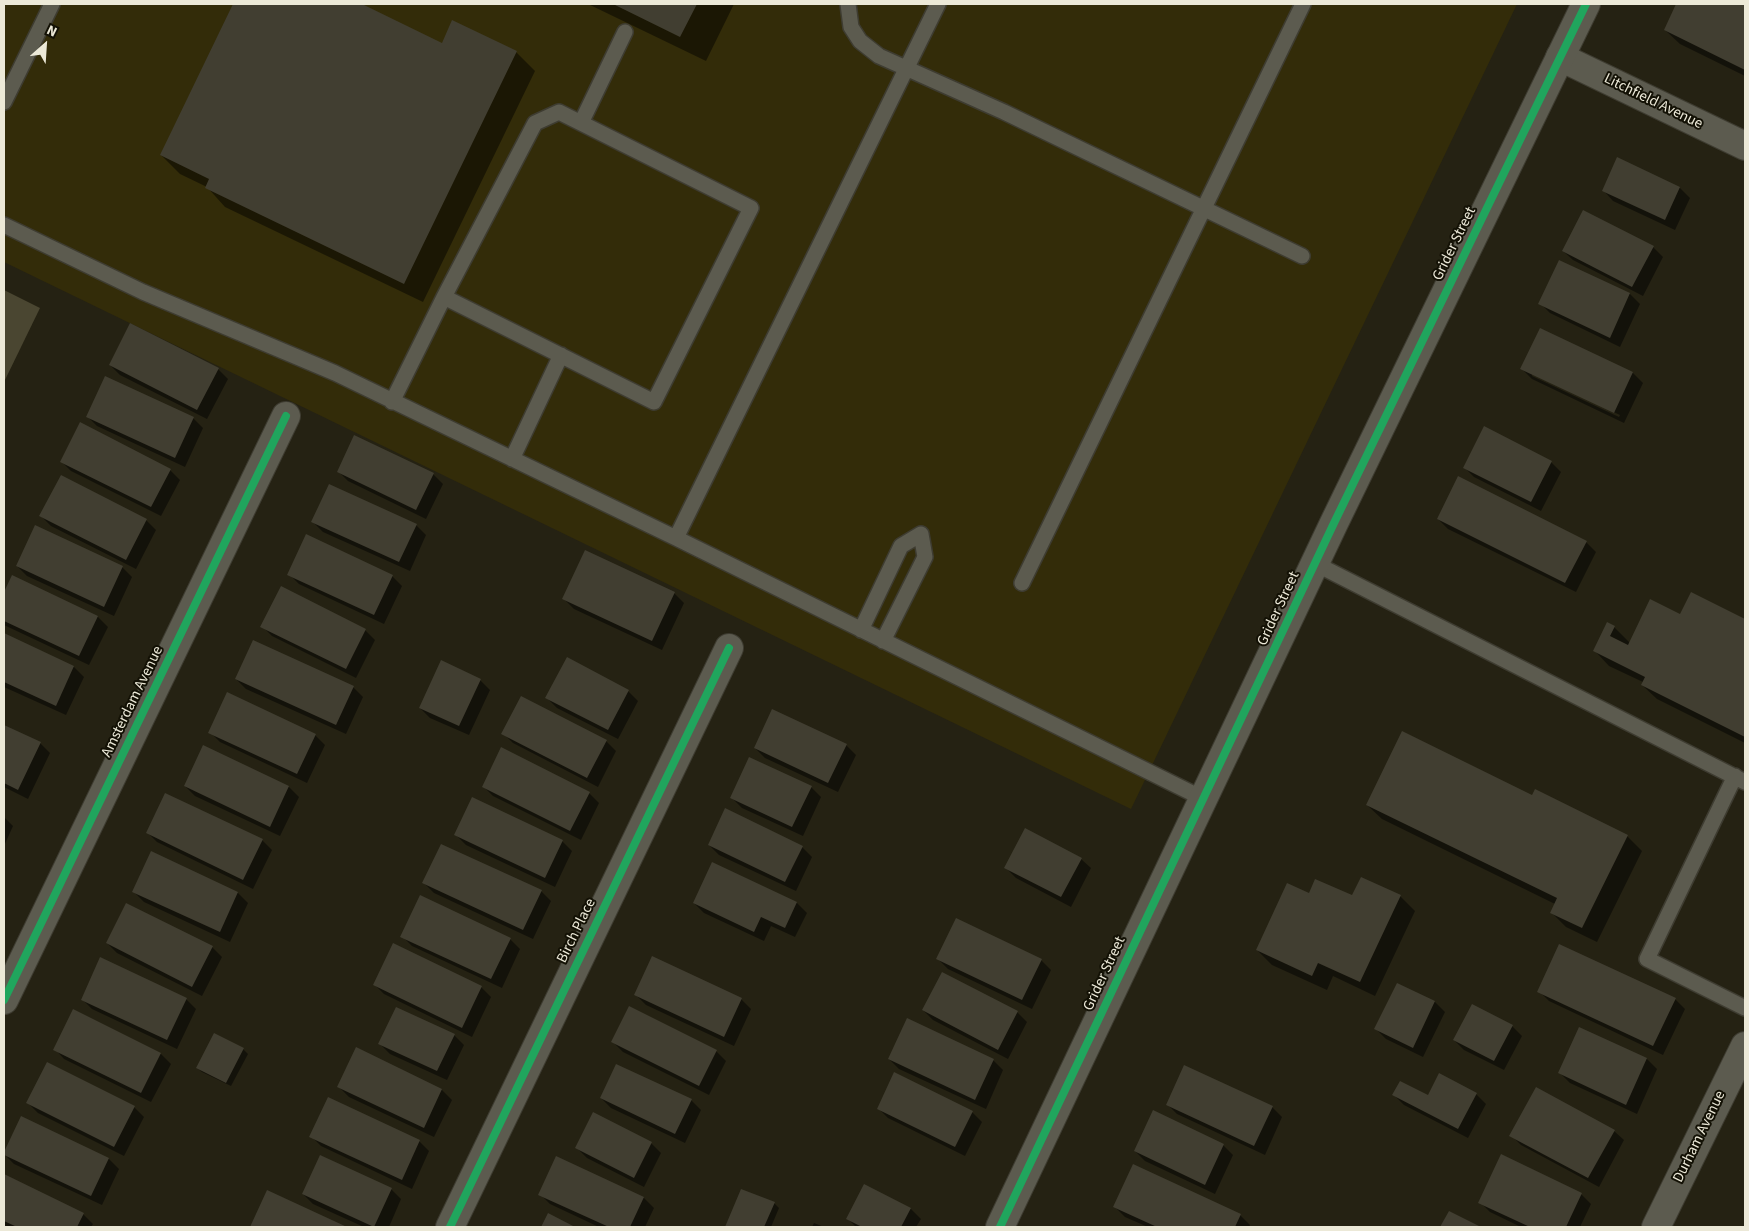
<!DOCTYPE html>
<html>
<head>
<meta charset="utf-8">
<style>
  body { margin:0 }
  #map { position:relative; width:1749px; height:1231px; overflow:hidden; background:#252213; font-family:"Source Sans 3",sans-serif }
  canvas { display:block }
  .frame { position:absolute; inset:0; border:5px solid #ece9d8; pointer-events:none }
  .north { position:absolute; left:20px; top:20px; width:50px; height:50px; -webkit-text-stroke:4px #131105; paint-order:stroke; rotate:26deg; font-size:14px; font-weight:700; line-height:20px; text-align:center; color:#ece9d8 }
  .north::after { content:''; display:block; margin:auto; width:18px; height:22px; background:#ece9d8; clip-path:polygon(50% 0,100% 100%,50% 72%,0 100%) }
</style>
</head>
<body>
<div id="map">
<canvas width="1749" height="1231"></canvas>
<div class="frame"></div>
<div class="north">N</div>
</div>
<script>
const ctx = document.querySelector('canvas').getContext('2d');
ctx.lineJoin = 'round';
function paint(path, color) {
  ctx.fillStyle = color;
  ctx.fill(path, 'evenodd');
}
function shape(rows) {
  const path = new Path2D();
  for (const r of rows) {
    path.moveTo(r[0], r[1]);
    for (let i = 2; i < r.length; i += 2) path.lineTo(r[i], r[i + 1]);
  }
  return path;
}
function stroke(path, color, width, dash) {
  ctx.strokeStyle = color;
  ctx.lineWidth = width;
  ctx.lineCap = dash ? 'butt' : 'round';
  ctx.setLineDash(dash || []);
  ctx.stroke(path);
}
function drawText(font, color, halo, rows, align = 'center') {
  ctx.font = font + ' "Source Sans 3",sans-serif';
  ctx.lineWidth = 4;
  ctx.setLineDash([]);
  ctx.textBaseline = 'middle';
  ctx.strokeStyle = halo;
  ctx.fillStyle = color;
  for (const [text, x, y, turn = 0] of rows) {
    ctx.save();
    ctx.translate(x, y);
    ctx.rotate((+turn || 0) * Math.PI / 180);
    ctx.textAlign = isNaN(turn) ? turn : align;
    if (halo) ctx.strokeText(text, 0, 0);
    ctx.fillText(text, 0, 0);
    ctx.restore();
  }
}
paint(shape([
  [4,4,1517,4,1131,809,4,262]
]), '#332c09');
paint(shape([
  [4,290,40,308,4,382]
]), '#4a4631');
paint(shape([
  [235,4,358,4,442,44,516,52,535,71,423,302,225,207,207,187,180,174,161,155],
  [588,4,734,4,706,61],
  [1678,4,1745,4,1745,76,1680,44,1665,30],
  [1618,159,1680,188,1690,198,1675,230,1613,201,1604,191],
  [1653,247,1663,257,1643,296,1573,260,1563,251],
  [1630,294,1640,304,1620,347,1550,313,1540,303],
  [1541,330,1633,373,1643,383,1624,423,1532,379,1522,369],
  [1532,374,1620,415,1619,417,1532,376],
  [110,365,218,369,228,379,207,419,120,375],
  [87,416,193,418,203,428,185,467,97,426],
  [61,461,170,470,180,480,161,516,71,471],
  [1551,462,1561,472,1541,511,1474,477,1464,467],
  [338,471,433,474,443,484,426,519,348,481],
  [41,516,146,520,156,530,136,569,51,526],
  [1438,519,1586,542,1596,552,1576,592,1448,529],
  [313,522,416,525,426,535,410,571,323,532],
  [17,566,122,567,132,577,114,616,27,576],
  [289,574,392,576,402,586,384,624,299,584],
  [12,576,98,617,108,627,89,665,4,625,4,595],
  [674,593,684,603,662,650,574,609,564,599],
  [1691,594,1745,620,1745,743,1657,699,1642,685,1643,682,1609,666,1595,651,1614,627,1630,643,1681,616],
  [262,626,365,630,375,640,356,678,272,636],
  [4,635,74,667,84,677,66,715,4,687],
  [236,679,353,687,363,697,346,734,246,689],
  [480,680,490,690,469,735,430,718,420,708],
  [628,691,638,701,618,739,557,708,547,698],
  [4,726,40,743,50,753,28,799,4,787],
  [210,732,315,735,325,745,307,783,220,742],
  [503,733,606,741,616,751,598,787,513,743],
  [846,745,856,755,838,792,765,758,755,748],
  [185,786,289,787,299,797,280,836,195,796],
  [483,786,589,793,599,803,581,840,493,796],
  [811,787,821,797,803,836,742,808,732,798],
  [1533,797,1627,836,1642,851,1597,942,1566,927,1551,912,1555,904,1382,819,1367,805],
  [4,817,13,826,4,846],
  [147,832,262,840,272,850,253,889,157,842],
  [456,835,562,841,572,851,555,887,466,845],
  [709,845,802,847,812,857,796,891,719,855],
  [152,853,238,893,248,903,230,942,144,902,134,892],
  [1081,859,1091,868,1071,907,1016,878,1006,868],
  [713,864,797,903,807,913,795,937,771,926,764,941,704,913,694,903],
  [424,883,541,891,551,901,533,939,434,893],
  [1309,894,1353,897,1400,896,1415,911,1375,996,1333,976,1327,990,1272,965,1257,950],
  [402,936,510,939,520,949,502,988,412,946],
  [107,943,212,947,222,957,202,996,117,953],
  [938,959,1041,960,1051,970,1032,1009,948,969],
  [374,984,481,987,491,997,472,1037,384,994],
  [1398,985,1435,1002,1445,1012,1423,1057,1386,1039,1376,1029],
  [1539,991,1675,999,1685,1009,1663,1055,1549,1001],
  [636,995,741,999,751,1009,734,1046,646,1005],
  [82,999,186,999,196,1009,177,1049,92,1009],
  [923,1010,1017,1012,1027,1022,1008,1059,933,1020],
  [908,1020,993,1060,1003,1070,986,1109,899,1069,889,1059],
  [1512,1026,1522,1036,1504,1070,1464,1050,1454,1040],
  [1580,1029,1647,1059,1657,1069,1637,1114,1570,1083,1560,1073],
  [454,1035,464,1045,447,1080,390,1054,380,1044],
  [613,1042,716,1051,726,1061,709,1095,623,1052],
  [55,1049,161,1054,171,1064,151,1102,64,1059],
  [243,1049,248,1054,231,1086,202,1072,197,1068],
  [339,1087,442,1090,452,1100,434,1137,349,1097],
  [1476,1094,1486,1104,1468,1138,1404,1105,1394,1095,1428,1097],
  [601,1098,691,1100,701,1110,685,1143,611,1108],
  [28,1103,134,1107,144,1117,124,1156,38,1113],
  [1167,1104,1272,1107,1282,1117,1265,1155,1177,1114],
  [878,1108,972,1112,982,1122,965,1156,888,1118],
  [21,1118,109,1159,119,1169,102,1205,14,1164,4,1154],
  [1614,1131,1624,1140,1599,1187,1521,1145,1511,1135],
  [311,1136,419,1141,429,1151,412,1189,321,1146],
  [651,1143,661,1153,644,1187,587,1158,577,1148],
  [1223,1145,1233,1155,1215,1194,1145,1161,1135,1151],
  [321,1156,391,1189,401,1199,389,1227,364,1227,313,1204,303,1194],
  [557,1158,644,1198,654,1208,645,1227,599,1227,550,1204,540,1194],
  [4,1175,83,1214,93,1224,91,1227,8,1227,4,1225],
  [742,1191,774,1203,779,1208,771,1227,727,1227],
  [268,1192,344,1227,251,1227],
  [1581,1194,1591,1204,1580,1227,1521,1227,1490,1212,1480,1202],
  [1115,1207,1240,1215,1250,1225,1249,1227,1148,1227,1125,1217],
  [911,1209,921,1219,916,1227,856,1227,848,1219],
  [814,1223,824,1227,812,1227]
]), '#0007');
paint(shape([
  [233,4,362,4,442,43,452,20,517,51,404,284,205,188,209,179,160,155],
  [613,4,697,4,680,37],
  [1676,4,1745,4,1745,70,1664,30],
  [1617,157,1680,187,1665,220,1602,191],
  [1583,210,1654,246,1632,287,1562,251],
  [1559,260,1630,293,1610,338,1538,304],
  [130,323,219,368,197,410,109,365],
  [1540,328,1633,372,1614,413,1520,369],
  [105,376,194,417,175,458,86,417],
  [80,422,171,469,151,507,60,462],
  [1484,426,1552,461,1531,502,1463,468],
  [354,435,434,473,416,510,337,472],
  [61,475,147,519,126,560,39,516],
  [1458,476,1587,541,1565,583,1437,519],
  [329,484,417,524,399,562,311,522],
  [35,525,123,566,104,607,16,566],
  [306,534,393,575,374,615,287,575],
  [585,550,675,592,652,641,562,599],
  [12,575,98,616,79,656,4,621,4,592],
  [281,586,366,629,346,669,260,627],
  [1691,592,1745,619,1745,737,1641,685,1645,677,1593,651,1607,622,1615,626,1610,636,1628,645,1650,599,1680,614],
  [4,633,74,666,56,706,4,682],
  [253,640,354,686,336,725,235,679],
  [567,657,629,690,608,730,545,698],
  [441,660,481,679,459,726,419,708],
  [227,692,316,734,297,774,208,733],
  [521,696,607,740,587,778,501,734],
  [772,709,847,744,828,783,754,748],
  [4,725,41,742,18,790,4,783],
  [1402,731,1532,795,1535,789,1628,835,1582,928,1550,913,1557,898,1366,805],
  [203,745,289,786,270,827,184,786],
  [501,747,590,792,570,831,482,787],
  [749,757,812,786,792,827,730,798],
  [165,793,263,839,243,880,146,833],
  [472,797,563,840,545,878,454,835],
  [725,808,803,846,785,882,708,845],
  [1025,828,1082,858,1061,897,1004,868],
  [441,844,542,890,523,930,422,883],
  [151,851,238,892,220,932,132,892],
  [712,862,797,902,785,928,761,917,754,932,693,903],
  [1361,877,1401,895,1360,982,1318,963,1312,976,1256,950,1287,883,1309,893,1315,879,1352,895],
  [420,895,511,938,491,979,400,937],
  [126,903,213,946,192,987,106,943],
  [956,918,1042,959,1022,1000,936,959],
  [393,943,482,986,462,1028,373,985],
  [1559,944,1676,998,1653,1046,1537,992],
  [652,956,742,998,724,1037,634,995],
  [100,957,187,998,167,1040,81,1000],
  [942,972,1018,1011,998,1050,922,1010],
  [1397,983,1435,1001,1413,1048,1374,1029],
  [1472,1004,1513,1025,1494,1061,1453,1040],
  [629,1006,717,1050,699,1086,611,1042],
  [396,1007,455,1034,437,1071,378,1044],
  [73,1009,161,1053,141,1093,53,1050],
  [907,1018,994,1059,975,1100,888,1059],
  [1579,1027,1647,1058,1626,1105,1558,1073],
  [214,1033,244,1048,226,1083,196,1068],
  [356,1047,442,1089,424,1128,337,1087],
  [47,1062,135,1106,114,1147,26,1103],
  [616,1064,692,1099,675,1134,600,1098],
  [1184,1065,1273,1106,1254,1146,1166,1105],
  [894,1072,973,1111,955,1147,877,1109],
  [1439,1073,1477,1093,1458,1129,1392,1095,1400,1081,1428,1095],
  [1536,1087,1615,1130,1588,1178,1509,1136],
  [328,1097,420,1140,402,1180,309,1137],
  [1153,1110,1224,1144,1205,1185,1134,1151],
  [593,1112,652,1142,634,1178,575,1148],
  [21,1116,109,1158,91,1196,4,1155,4,1152],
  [1501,1154,1582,1193,1566,1227,1530,1227,1478,1203],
  [320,1155,392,1188,374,1227,302,1194],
  [556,1156,644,1197,630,1227,609,1227,538,1195],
  [1133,1164,1241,1214,1235,1227,1157,1227,1113,1207],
  [4,1174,84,1213,77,1227,17,1227,4,1221],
  [864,1184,911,1208,901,1227,862,1227,846,1219],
  [741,1189,775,1202,764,1227,725,1227],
  [267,1190,347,1227,250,1227],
  [1449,1211,1481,1227,1440,1227],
  [548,1213,575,1227,541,1227]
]), '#413e31');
const lane = shape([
  [848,4,851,27,860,41,879,56,1004,112,1302,256],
  [4,102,52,4],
  [581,123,625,32],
  [4,225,143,292,335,373,676,538,1204,799],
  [392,402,444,297,535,123,559,112,751,208,654,402,444,297],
  [512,459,561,355],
  [676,538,938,4],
  [1316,564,1745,782],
  [1022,583,1303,4],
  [861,630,901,546,921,534,925,557,883,641],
  [1735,776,1647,959,1745,1008]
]);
const street = shape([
  [1560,57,1745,146],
  [4,1000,286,416],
  [450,1227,729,648],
  [1656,1227,1745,1046]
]);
const secondary = shape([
  [1000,1227,1334,523,1586,4]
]);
stroke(lane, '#3e3c31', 18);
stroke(street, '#3e3c31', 30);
stroke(secondary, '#3e3c31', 30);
stroke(lane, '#5c5b4f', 15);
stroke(street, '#5c5b4f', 28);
stroke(secondary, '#5c5b4f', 28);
stroke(shape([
  [4,1000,286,416],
  [450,1227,729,648],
  [1000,1227,1334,523,1586,4]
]), '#20a55d', 8);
drawText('15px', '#ece9d8', '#131105', [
  ["Litchfield Avenue",1653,102,26],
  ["Grider Street",1455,244,-64],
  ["Grider Street",1279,609,-65],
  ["Amsterdam Avenue",133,702,-64],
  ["Birch Place",577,931,-64],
  ["Grider Street",1105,974,-65],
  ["Durham Avenue",1700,1137,-64]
]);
</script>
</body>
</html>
